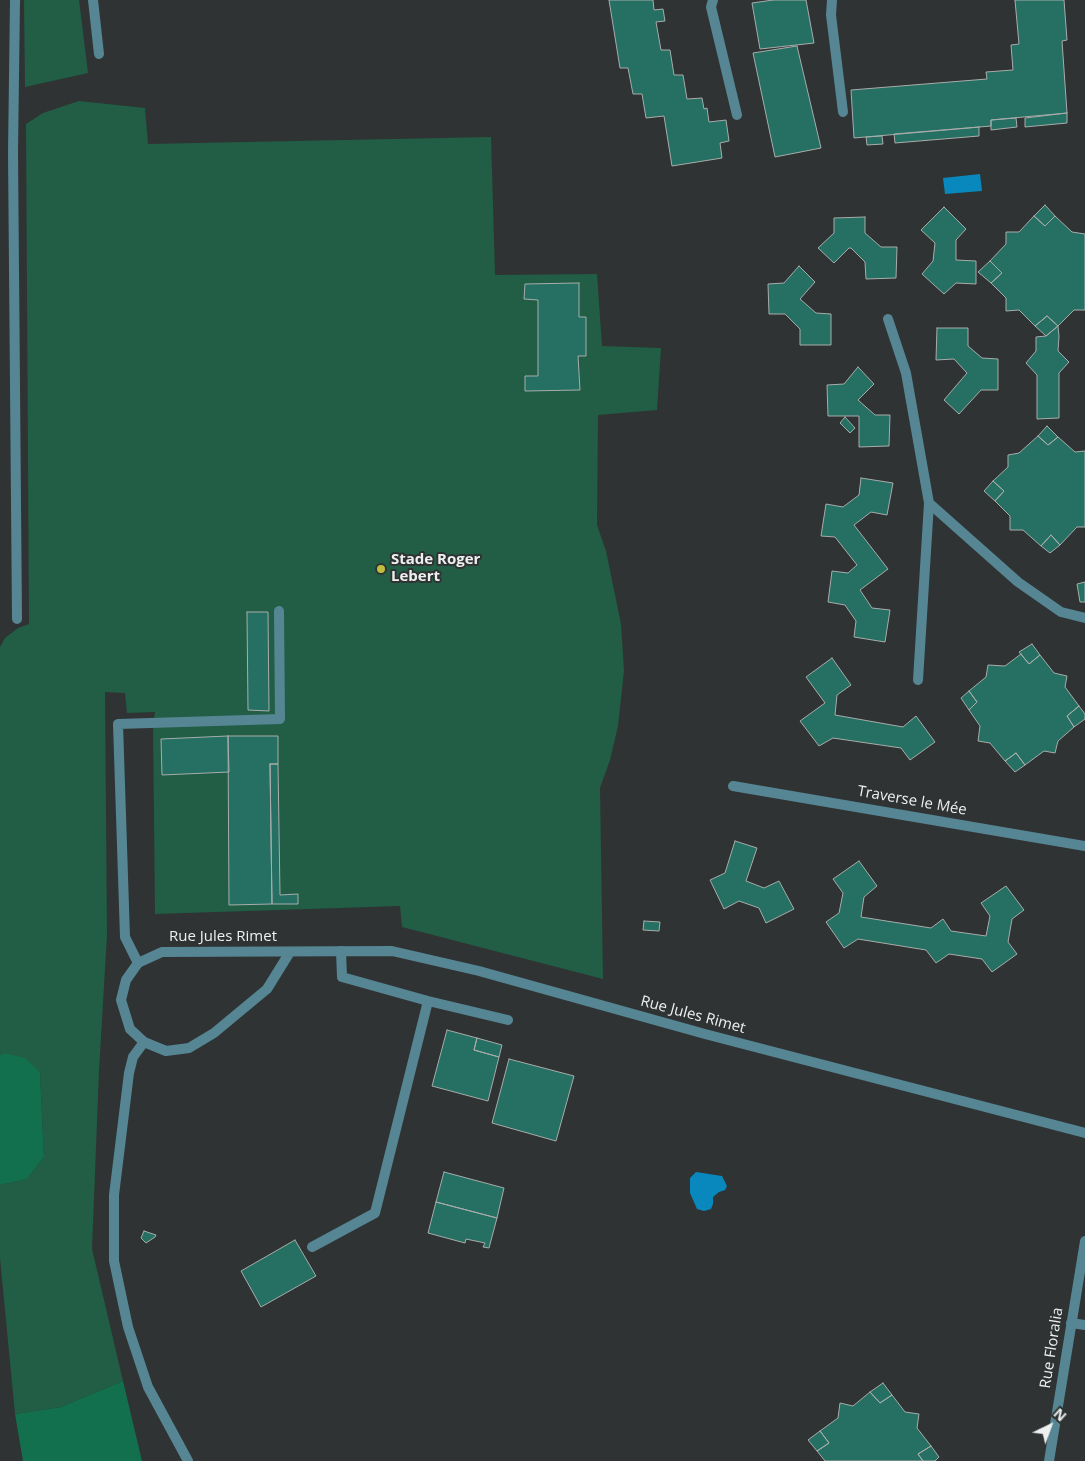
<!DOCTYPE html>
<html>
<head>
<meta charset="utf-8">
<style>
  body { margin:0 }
  #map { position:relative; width:1085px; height:1461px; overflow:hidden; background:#2f3333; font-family:"Open Sans",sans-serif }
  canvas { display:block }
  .north { position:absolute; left:1025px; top:1401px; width:50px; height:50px; -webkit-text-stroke:4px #2f3333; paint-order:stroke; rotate:42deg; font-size:14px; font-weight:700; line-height:20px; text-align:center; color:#eef0f0 }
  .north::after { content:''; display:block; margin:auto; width:18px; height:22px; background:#eef0f0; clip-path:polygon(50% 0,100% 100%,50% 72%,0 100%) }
</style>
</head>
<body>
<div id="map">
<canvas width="1085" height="1461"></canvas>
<div class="north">N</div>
</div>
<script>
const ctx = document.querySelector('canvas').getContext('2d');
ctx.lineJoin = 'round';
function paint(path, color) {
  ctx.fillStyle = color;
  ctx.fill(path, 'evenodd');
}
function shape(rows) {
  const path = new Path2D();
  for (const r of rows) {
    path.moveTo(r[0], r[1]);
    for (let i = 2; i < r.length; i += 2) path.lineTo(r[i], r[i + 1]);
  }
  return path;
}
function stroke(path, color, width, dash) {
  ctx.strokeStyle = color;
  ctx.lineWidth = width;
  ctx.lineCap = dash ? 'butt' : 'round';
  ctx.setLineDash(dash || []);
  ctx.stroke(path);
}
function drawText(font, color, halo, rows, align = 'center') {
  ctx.font = font + ' "Open Sans",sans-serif';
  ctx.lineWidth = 4;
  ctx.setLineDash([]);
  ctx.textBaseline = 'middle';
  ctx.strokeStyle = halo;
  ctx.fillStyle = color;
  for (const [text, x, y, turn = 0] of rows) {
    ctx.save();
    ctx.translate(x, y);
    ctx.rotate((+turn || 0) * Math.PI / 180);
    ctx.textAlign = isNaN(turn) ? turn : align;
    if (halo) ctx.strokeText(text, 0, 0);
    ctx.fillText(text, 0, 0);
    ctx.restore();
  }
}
paint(shape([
  [24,0,79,0,88,73,25,87],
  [79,101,145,108,148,144,491,137,495,275,597,274,602,346,661,348,657,410,598,415,597,525,606,551,621,624,624,671,618,726,610,760,600,788,603,979,402,927,400,906,155,914,153,724,155,712,127,713,125,693,105,692,107,935,99,1071,92,1249,123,1381,61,1407,15,1414,0,1258,0,1185,27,1179,44,1157,40,1072,3,1053,0,1055,0,647,5,638,18,628,29,624,26,124,43,113]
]), '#215e45');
paint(shape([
  [3,1053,25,1058,40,1072,44,1157,27,1179,0,1185,0,1055],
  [123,1381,142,1461,23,1461,15,1414,61,1407]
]), '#13704e');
paint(shape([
  [980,174,982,191,945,194,943,178],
  [696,1172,722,1176,727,1186,725,1190,719,1192,713,1197,713,1204,711,1209,704,1211,697,1209,690,1193,690,1178]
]), '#0888bd');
const building = shape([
  [609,0,653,0,654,10,663,9,665,21,656,22,661,50,670,50,674,75,683,75,687,99,702,98,704,109,707,108,709,122,726,120,729,141,720,143,722,158,672,166,664,116,646,118,642,94,633,94,628,68,620,68,609,0],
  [773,0,806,0,814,43,760,49,752,3,773,0],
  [1015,0,1064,0,1067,40,1062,41,1067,113,991,120,991,126,854,138,851,90,987,79,986,72,1013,70,1011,45,1019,44,1015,0],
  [797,46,821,148,775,157,753,53,797,46],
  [1067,113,1067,123,1025,127,1025,118,1067,113],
  [1016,118,1017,127,991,130,991,120,1016,118],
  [979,127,979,136,895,143,894,134,979,127],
  [882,136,883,144,867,145,866,137,882,136],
  [1045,205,1055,216,1045,226,1034,216,1045,205],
  [944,207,966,229,956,240,956,260,976,261,976,284,956,283,944,294,922,274,933,261,935,243,921,230,944,207],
  [1034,216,1045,226,1055,216,1072,232,1085,234,1085,310,1074,310,1058,326,1047,316,1035,326,1019,310,1006,311,1006,298,991,283,1002,273,990,261,1006,244,1006,232,1019,232,1034,216],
  [865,217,865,233,881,247,897,247,896,278,866,279,865,262,851,248,849,248,834,263,818,248,834,233,834,218,865,217],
  [990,261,1002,273,991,283,978,272,990,261],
  [799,266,815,282,800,299,816,313,831,314,831,345,800,345,800,329,785,314,769,314,768,284,784,283,799,266],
  [579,283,579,317,586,317,586,356,578,356,580,390,525,391,525,376,538,376,538,300,524,299,525,284,579,283],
  [1047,316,1058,326,1046,336,1035,326,1047,316],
  [1058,326,1059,336,1058,351,1069,362,1059,373,1059,418,1037,419,1037,375,1026,363,1036,351,1036,337,1046,336,1058,326],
  [937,328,968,328,968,346,982,358,998,359,998,390,981,390,959,414,944,400,967,373,954,359,936,360,937,328],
  [858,367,874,384,858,400,875,415,890,415,889,446,859,447,859,416,828,416,827,385,844,384,858,367],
  [845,417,855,428,850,433,840,423,845,417],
  [1047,426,1058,437,1048,445,1038,436,1047,426],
  [1038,436,1048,445,1058,437,1075,452,1085,451,1085,527,1077,527,1060,545,1051,535,1041,546,1023,530,1010,530,1010,516,995,501,1004,491,993,481,1008,467,1008,455,1019,453,1038,436],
  [861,478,893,483,887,515,871,512,854,525,888,569,860,590,872,608,890,610,885,642,854,637,856,621,845,605,828,602,832,571,848,573,857,565,835,537,821,536,826,504,843,507,859,495,861,478],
  [993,481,1004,491,995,501,984,491,993,481],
  [1051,535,1060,545,1050,553,1041,546,1051,535],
  [1085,582,1085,602,1080,602,1077,584,1085,582],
  [247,612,268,612,269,711,248,710,247,612],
  [1032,644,1040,655,1029,664,1019,652,1032,644],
  [1021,654,1029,664,1040,655,1054,673,1067,676,1065,687,1079,706,1067,716,1074,727,1058,741,1055,753,1044,751,1025,765,1016,753,1005,761,990,743,978,741,980,726,969,710,977,702,969,691,986,677,988,665,1005,666,1021,654],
  [832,658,851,685,837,695,835,715,903,727,916,716,935,742,910,760,901,748,833,738,819,746,800,721,825,703,806,677,832,658],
  [969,691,977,702,969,710,961,698,969,691],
  [1079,706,1085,714,1085,719,1074,727,1067,716,1079,706],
  [228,736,229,772,162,775,161,739,228,736],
  [228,736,278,736,278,764,270,764,272,904,229,905,228,736],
  [1016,753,1025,765,1015,772,1005,761,1016,753],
  [270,764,278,764,280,895,298,894,298,904,272,904,270,764],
  [735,841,757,848,746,881,764,888,779,881,794,909,766,923,759,908,739,901,724,909,710,880,725,873,735,841],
  [859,861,877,886,864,897,861,917,931,928,943,919,951,931,986,936,990,916,981,903,1006,886,1024,910,1012,919,1008,942,1017,954,992,972,982,959,949,954,936,963,926,950,858,939,844,948,826,922,839,913,843,893,833,879,859,861],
  [644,921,660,922,659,931,643,930,644,921],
  [447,1030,477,1038,474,1050,499,1057,488,1101,432,1086,447,1030],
  [477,1038,502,1045,499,1057,474,1050,477,1038],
  [509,1059,574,1076,556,1141,492,1123,509,1059],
  [444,1172,504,1188,497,1218,436,1202,444,1172],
  [436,1202,497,1218,489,1248,483,1247,485,1243,466,1239,465,1243,428,1233,436,1202],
  [144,1231,156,1235,155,1237,146,1243,141,1238,144,1231],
  [295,1240,316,1276,261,1307,241,1271,295,1240],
  [883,1383,892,1395,880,1403,870,1392,883,1383],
  [870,1392,880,1403,892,1395,905,1412,919,1414,917,1428,931,1446,918,1454,923,1461,825,1461,817,1451,829,1443,820,1431,838,1418,840,1403,853,1406,870,1392],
  [820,1431,829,1443,817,1451,808,1440,820,1431],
  [931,1446,939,1457,935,1461,923,1461,918,1454,931,1446]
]);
paint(building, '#256f63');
stroke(building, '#a8adab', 1);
stroke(shape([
  [888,319,906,373,929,503,918,680],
  [929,503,1018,582,1061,612,1085,618],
  [341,951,342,977,428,1001,508,1020],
  [138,963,125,937,118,724,280,719,279,611],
  [144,1042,133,1057,129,1073,114,1195,114,1261,128,1327,148,1387,188,1461],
  [312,1247,375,1213,428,1001],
  [1071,1323,1085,1325]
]), '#568694', 10);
stroke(shape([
  [15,0,13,153,17,619],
  [93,0,99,54],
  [713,0,711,7,737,115],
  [832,0,831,15,843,112],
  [733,786,1085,846],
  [290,952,267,989,214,1033,189,1048,166,1051,144,1042,130,1029,121,1000,126,980,138,963,162,952,392,951,479,971,705,1034,1085,1133],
  [1049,1461,1085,1241]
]), '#568694', 10);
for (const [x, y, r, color] of [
  [381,569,5,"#c0be41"]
]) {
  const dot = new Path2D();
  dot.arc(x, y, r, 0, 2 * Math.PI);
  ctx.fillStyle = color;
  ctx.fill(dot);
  stroke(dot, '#2f3333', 2);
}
drawText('bold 15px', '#eef0f0', '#2f3333', [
  ["Stade Roger",391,560],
  ["Lebert",391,577]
], 'left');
drawText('15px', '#eef0f0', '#2f3333', [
  ["Traverse le Mée",912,801,10],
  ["Rue Jules Rimet",223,937],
  ["Rue Jules Rimet",693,1015,15],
  ["Rue Floralia",1052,1348,-81]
]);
</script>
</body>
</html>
